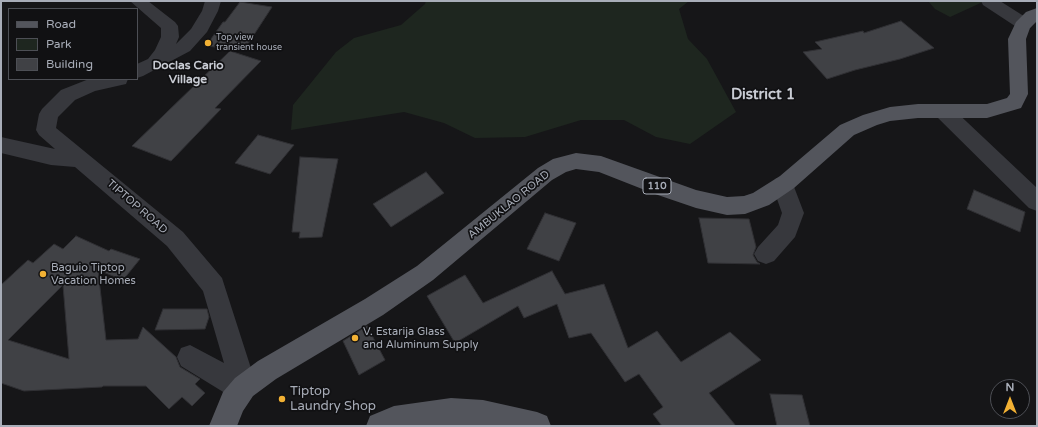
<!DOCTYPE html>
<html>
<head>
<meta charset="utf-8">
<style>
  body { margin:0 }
  #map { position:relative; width:1038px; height:427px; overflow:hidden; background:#161618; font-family:"Varela Round",sans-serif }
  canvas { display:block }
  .frame { position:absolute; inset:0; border:2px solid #a8adb8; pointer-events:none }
  .legend { position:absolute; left:8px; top:8px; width:130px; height:72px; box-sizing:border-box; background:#111113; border:1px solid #4d4f55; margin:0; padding:5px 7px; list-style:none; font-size:12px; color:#a8adb8 }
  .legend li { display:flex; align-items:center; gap:8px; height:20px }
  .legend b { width:20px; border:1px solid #4d4f55 }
  .north { position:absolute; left:990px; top:379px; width:40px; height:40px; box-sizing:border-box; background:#111113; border:1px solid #4d4f55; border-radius:50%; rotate:0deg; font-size:11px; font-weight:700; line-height:16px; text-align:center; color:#a8adb8 }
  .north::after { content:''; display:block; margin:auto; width:14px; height:18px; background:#f2b134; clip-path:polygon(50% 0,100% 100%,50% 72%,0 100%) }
</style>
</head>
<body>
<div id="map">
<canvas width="1038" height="427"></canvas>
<div class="frame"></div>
<ul class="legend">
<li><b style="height:5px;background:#53555c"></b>Road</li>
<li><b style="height:11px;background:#1e261f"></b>Park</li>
<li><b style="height:11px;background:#404145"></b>Building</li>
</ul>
<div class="north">N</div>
</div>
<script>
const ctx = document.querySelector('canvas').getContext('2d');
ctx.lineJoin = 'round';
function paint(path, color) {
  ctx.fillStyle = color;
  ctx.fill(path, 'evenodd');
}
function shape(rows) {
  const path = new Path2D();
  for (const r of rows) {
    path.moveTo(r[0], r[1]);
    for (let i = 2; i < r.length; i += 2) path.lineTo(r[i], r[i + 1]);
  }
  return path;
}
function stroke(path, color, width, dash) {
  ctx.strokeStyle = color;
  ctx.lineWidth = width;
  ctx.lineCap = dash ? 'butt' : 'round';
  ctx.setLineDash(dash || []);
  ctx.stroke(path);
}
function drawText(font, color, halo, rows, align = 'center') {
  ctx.font = font + ' "Varela Round",sans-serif';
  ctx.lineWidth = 3.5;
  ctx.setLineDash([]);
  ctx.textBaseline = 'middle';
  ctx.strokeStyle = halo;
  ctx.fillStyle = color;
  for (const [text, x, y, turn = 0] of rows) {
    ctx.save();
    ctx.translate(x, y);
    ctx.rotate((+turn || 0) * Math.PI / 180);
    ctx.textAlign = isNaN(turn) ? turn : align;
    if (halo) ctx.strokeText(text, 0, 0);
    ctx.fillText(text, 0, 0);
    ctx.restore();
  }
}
paint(shape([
  [426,1,689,1,679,9,688,39,707,59,736,112,690,144,656,137,624,120,581,120,525,137,475,138,444,123,404,112,291,130,293,105,336,52,354,38,401,25,425,4],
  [928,1,985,1,950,17,935,9]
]), '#1e261f');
const building = shape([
  [240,2,272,7,244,50,206,46,223,22,225,22,240,2],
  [901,21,934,48,900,59,855,70,827,79,803,52,822,49,815,42,863,31,864,33,901,21],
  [230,51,261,61,215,108,221,109,171,161,132,146,230,51],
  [258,135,294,145,270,174,235,163,258,135],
  [300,157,338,159,322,237,299,238,300,232,292,232,300,157],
  [426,172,444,193,391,227,373,204,426,172],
  [974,190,1025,212,1020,232,967,209,974,190],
  [545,213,576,223,559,261,527,249,545,213],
  [699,218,749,219,756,247,753,255,757,262,760,264,708,263,699,218],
  [76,236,109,251,111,249,140,259,123,280,98,270,106,340,138,339,143,327,176,357,180,367,200,379,195,384,205,393,192,406,182,397,169,409,146,386,103,386,102,387,24,391,1,383,1,285,28,260,33,263,54,244,63,249,76,236],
  [63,285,69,359,8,340,63,285],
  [552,271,565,294,604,284,628,348,657,331,681,362,730,332,761,360,709,393,736,426,662,426,653,414,663,407,639,374,625,382,591,333,569,338,557,304,524,318,518,306,455,343,427,296,465,275,483,303,552,271],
  [163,309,207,309,209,317,205,329,155,330,163,309],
  [367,326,385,360,359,375,343,341,367,326],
  [770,394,802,395,810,426,777,426,770,394]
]);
paint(building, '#404145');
stroke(building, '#303034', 1);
paint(shape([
  [130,1,148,1,175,22,178,26,179,37,176,44,191,29,202,11,205,1,221,1,218,11,207,32,190,51,143,76,137,78,137,64,148,59,155,50,161,37,161,28,130,1],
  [981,1,1000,1,1030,20,1033,24,1030,28,1024,29,1018,28,983,5,981,1],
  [89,79,128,79,126,84,95,91,75,100,58,117,56,128,183,232,222,278,257,387,251,398,242,402,233,398,181,366,177,357,181,348,190,345,224,363,203,291,167,246,75,167,51,165,1,153,1,137,55,149,39,135,36,130,39,114,42,109,61,90,89,79],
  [943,104,950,106,1037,188,1037,211,1029,208,936,116,933,111,936,106,943,104],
  [783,176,791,179,804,213,795,237,774,261,766,264,758,261,754,254,758,247,778,225,782,213,772,185,775,179,783,176]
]), '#37383d');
paint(shape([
  [1037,8,1037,21,1030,28,1026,39,1028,94,1021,108,987,118,918,118,890,121,877,125,854,135,794,188,769,205,745,214,727,215,696,208,655,194,599,172,576,169,566,172,552,180,433,280,383,315,276,379,253,396,243,411,237,426,209,426,223,392,235,378,258,361,365,299,417,266,538,168,553,159,576,153,601,156,696,190,727,197,744,196,753,193,780,176,840,125,863,115,890,107,918,104,987,104,1007,98,1010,94,1008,39,1016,22,1026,12,1037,8],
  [451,398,483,400,537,412,547,416,551,426,366,426,370,416,394,406,451,398]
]), '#53555c');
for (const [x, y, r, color] of [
  [208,43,4,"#f2b134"],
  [43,274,4,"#f2b134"],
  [355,338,4,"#f2b134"],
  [282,399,4,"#f2b134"]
]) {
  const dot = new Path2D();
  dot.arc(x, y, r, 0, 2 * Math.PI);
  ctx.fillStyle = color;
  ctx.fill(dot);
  stroke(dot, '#111113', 1.5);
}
drawText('9px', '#a8adb8', '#111113', [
  ["Top view",216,38],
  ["transient house",216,48]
], 'left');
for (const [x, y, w] of [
  [657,186,28]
]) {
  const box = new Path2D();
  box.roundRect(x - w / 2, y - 8, w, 16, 3);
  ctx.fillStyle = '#111113';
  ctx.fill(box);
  stroke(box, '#a8adb8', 1);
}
drawText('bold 10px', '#a8adb8', null, [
  ["110",657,186]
]);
drawText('11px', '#a8adb8', '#111113', [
  ["AMBUKLAO ROAD",509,205,-39],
  ["TIPTOP ROAD",137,207,41]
]);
drawText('11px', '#a8adb8', '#111113', [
  ["Baguio Tiptop",51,268],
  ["Vacation Homes",51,281],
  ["V. Estarija Glass",363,332],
  ["and Aluminum Supply",363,345]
], 'left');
drawText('bold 12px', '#c9ccd4', '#111113', [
  ["Doclas Cario",188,66],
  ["Village",188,80]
]);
drawText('13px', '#a8adb8', '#111113', [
  ["Tiptop",290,392],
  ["Laundry Shop",290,407]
], 'left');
drawText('bold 15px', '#c9ccd4', '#111113', [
  ["District 1",763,95]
]);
</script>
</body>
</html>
